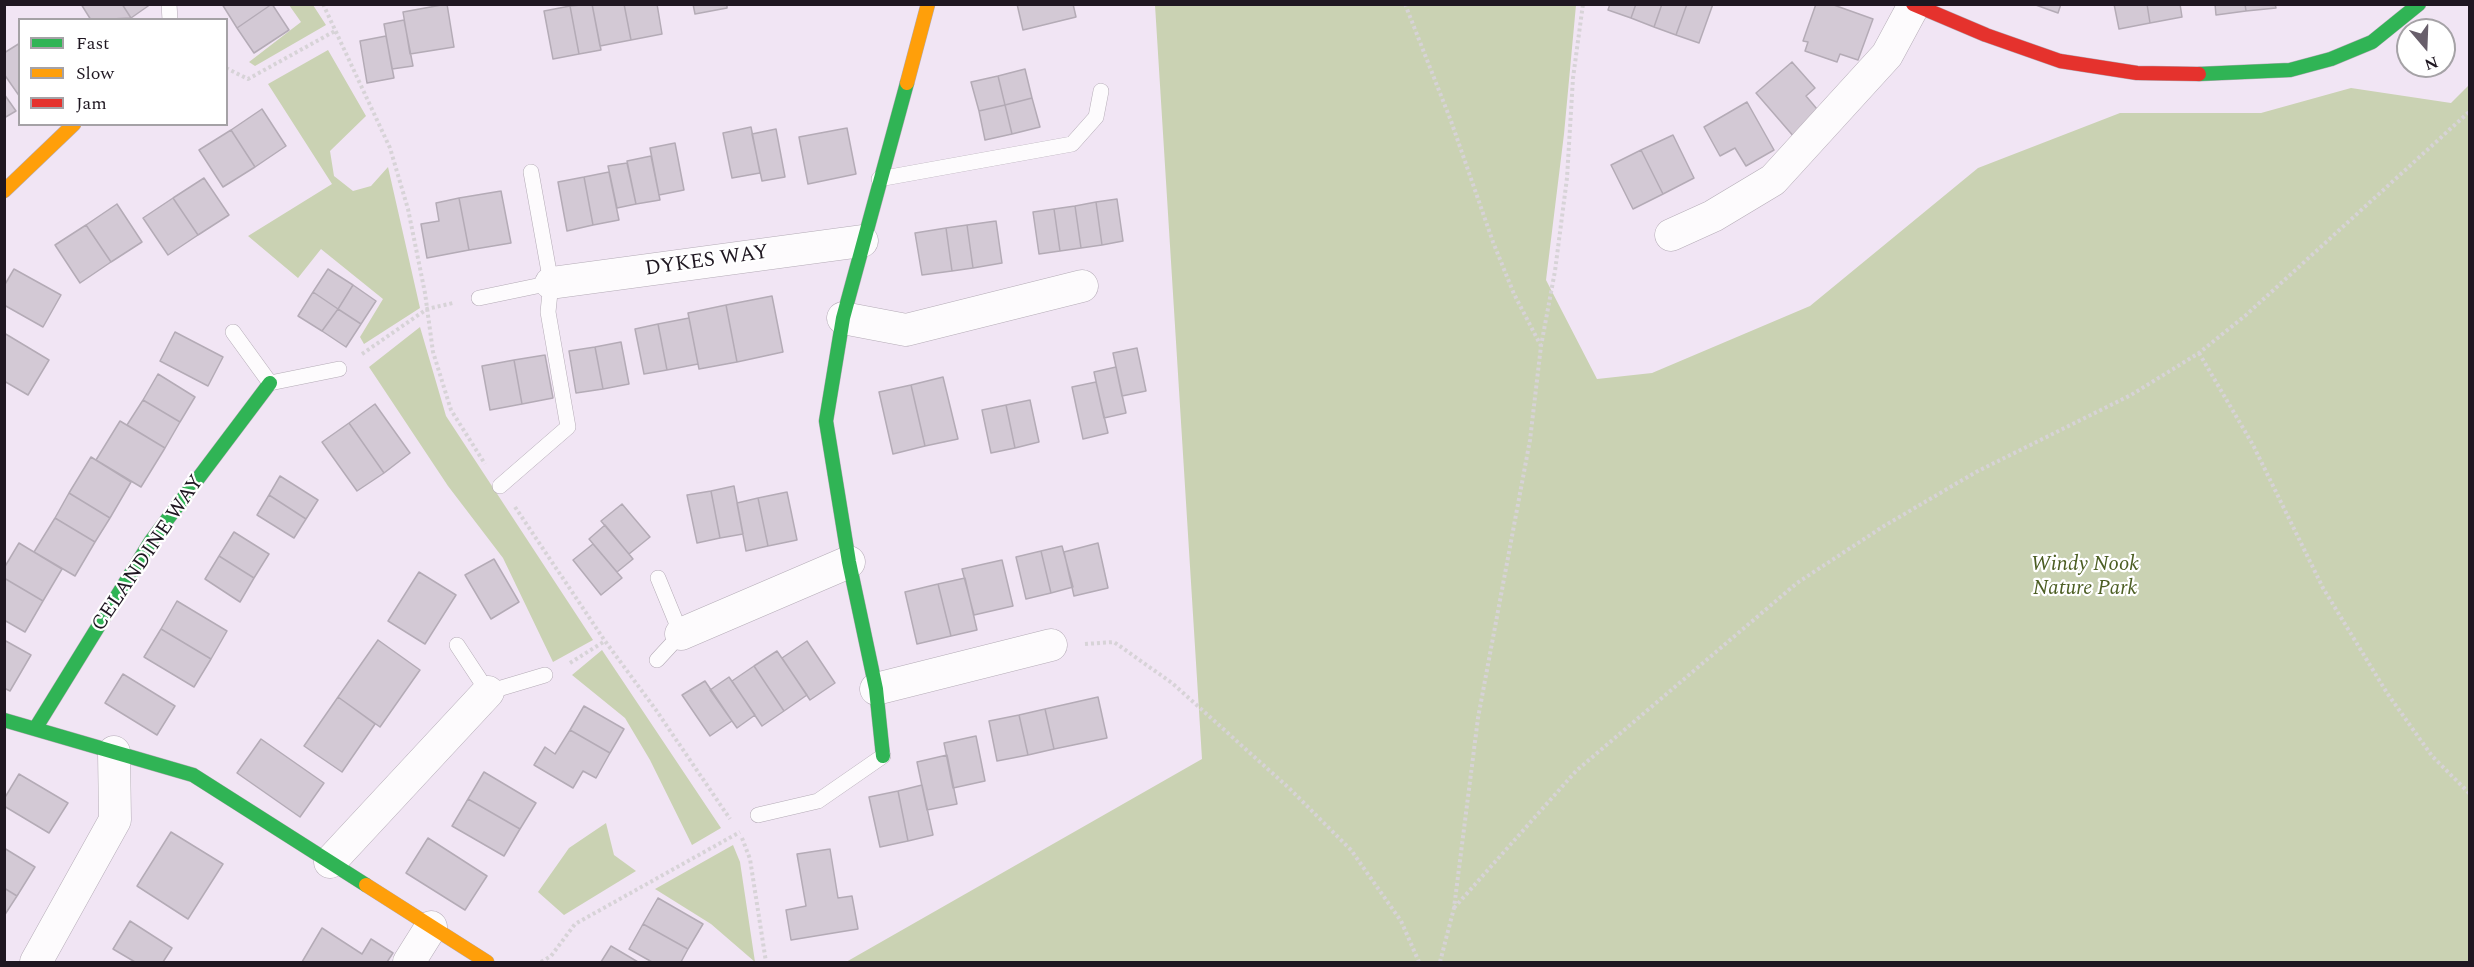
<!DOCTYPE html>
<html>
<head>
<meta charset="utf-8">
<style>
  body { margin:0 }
  #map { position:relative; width:2474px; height:967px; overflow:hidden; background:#f1e5f4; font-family:Spectral,serif }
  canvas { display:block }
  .frame { position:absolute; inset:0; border:6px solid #1f1721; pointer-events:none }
  .legend { position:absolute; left:18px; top:18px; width:210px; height:108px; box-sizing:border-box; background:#fff; border:2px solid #a5a2a6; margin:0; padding:8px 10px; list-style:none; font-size:18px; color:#1f1721 }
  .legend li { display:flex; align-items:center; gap:12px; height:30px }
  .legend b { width:30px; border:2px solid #a5a2a6 }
  .north { position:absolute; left:2396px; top:18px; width:60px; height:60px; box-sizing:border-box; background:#fff; border:2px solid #a5a2a6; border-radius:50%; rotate:161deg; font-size:16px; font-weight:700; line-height:24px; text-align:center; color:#1f1721 }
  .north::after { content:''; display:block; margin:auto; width:21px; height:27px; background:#685f6b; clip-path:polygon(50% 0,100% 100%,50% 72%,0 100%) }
</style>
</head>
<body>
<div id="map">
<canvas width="2474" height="967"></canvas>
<div class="frame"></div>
<ul class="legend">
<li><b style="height:8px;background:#30b455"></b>Fast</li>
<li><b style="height:8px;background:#ff9f0a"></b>Slow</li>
<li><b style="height:8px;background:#e5322d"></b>Jam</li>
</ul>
<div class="north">N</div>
</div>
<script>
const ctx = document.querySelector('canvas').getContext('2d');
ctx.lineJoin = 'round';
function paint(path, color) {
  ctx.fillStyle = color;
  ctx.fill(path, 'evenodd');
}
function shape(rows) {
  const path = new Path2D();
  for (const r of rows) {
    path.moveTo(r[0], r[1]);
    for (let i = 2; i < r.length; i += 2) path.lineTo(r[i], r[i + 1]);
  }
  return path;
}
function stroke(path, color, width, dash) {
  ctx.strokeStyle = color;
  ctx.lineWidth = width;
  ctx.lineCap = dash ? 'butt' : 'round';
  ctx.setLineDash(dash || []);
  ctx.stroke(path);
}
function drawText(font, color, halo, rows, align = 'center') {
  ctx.font = font + ' Spectral,serif';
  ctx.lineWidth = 4.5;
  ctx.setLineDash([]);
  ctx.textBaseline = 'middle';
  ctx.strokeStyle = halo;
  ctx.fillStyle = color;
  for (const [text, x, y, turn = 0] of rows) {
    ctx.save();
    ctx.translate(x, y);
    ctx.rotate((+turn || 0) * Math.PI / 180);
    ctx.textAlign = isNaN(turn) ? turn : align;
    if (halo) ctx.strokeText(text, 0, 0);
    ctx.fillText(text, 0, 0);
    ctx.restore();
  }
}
paint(shape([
  [289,5,313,5,326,25,255,66,249,62,301,22],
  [1155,5,1576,5,1564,134,1546,280,1597,379,1652,373,1810,306,1978,168,2120,113,2261,113,2351,88,2451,103,2469,85,2469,962,846,962,1202,759],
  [328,50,366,116,330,151,334,176,353,191,371,186,388,167,420,308,364,344,360,337,383,299,321,249,298,278,248,236,332,184,268,84],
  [420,327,446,416,593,640,553,662,503,558,448,486,369,367],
  [602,650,721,828,692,845,650,760,625,718,572,675],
  [606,823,614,855,636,871,564,915,538,892,569,848],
  [733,845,740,862,755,962,711,924,655,889]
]), '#cad2b3');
const building = shape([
  [81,4,122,4,131,18,91,20,81,4],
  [122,4,151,4,131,18,122,4],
  [222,4,272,4,237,28,222,4],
  [272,4,289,30,254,53,237,28,272,4],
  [447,4,454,47,410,54,403,12,447,4],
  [592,4,601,50,579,54,570,6,592,4],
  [592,4,624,4,631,40,600,46,592,4],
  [624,4,657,4,662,34,631,40,624,4],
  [693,4,727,4,727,8,695,14,693,4],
  [1017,4,1073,4,1076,17,1023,30,1017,4],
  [1610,4,1636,4,1631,18,1608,10,1610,4],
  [1636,4,1662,4,1654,27,1631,18,1636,4],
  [1662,4,1687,4,1676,35,1654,27,1662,4],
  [1687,4,1713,4,1699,43,1676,35,1687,4],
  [1816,4,1831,4,1873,19,1858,60,1840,54,1837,62,1805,51,1808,42,1803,41,1816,4],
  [2033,4,2061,4,2058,13,2033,4],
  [2114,4,2147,4,2150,23,2119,29,2114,4],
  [2147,4,2180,4,2182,17,2150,23,2147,4],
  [2215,4,2245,4,2246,11,2216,15,2215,4],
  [2245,4,2275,4,2276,8,2246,11,2245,4],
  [570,6,579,54,553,59,544,11,570,6],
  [404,20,413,66,392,69,384,24,404,20],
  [386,36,394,78,367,83,360,41,386,36],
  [20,43,20,97,4,74,4,53,20,43],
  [1792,62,1815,88,1806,96,1822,115,1795,138,1756,93,1792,62],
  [1025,69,1032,98,1005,105,998,76,1025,69],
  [998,76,1005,105,979,111,971,82,998,76],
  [4,94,16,111,4,118,4,94],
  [1032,98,1040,127,1012,134,1005,105,1032,98],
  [1747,102,1774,150,1746,166,1735,148,1720,156,1704,127,1747,102],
  [1005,105,1012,134,985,140,979,111,1005,105],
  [262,109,286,146,255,167,231,130,262,109],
  [751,127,760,173,732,178,723,133,751,127],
  [847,128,856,174,808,184,799,137,847,128],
  [776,129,785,177,762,181,752,134,776,129],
  [231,130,255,167,223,187,199,150,231,130],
  [1673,135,1694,178,1663,194,1641,150,1673,135],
  [675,143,684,190,659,195,650,148,675,143],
  [1641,150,1663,194,1633,209,1611,165,1641,150],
  [651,156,660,200,636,204,627,161,651,156],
  [627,163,636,204,617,208,608,166,627,163],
  [609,172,619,220,593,225,584,177,609,172],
  [584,177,593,225,567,231,558,182,584,177],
  [204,178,229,215,198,235,173,198,204,178],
  [501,191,511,243,469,250,459,198,501,191],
  [173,198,198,235,168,255,143,218,173,198],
  [459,198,469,250,427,258,421,224,439,221,436,203,459,198],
  [1117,199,1123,241,1102,245,1096,202,1117,199],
  [1096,202,1102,245,1081,248,1075,206,1096,202],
  [117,204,142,242,111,262,86,225,117,204],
  [1075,206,1081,248,1060,251,1054,209,1075,206],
  [1054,209,1060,251,1039,254,1033,212,1054,209],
  [996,221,1002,263,973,268,967,225,996,221],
  [86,225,111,262,80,283,55,245,86,225],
  [967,225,973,268,952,271,946,228,967,225],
  [946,228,952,271,922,275,915,233,946,228],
  [14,269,61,295,43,327,4,305,4,286,14,269],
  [328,269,353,285,338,309,313,292,328,269],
  [353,285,376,301,361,324,338,309,353,285],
  [313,292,338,309,322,331,298,316,313,292],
  [772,296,783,352,737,362,726,305,772,296],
  [726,305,737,362,699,369,688,313,726,305],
  [338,309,361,324,346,347,322,331,338,309],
  [689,318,698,364,667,370,658,324,689,318],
  [658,324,667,370,644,374,635,329,658,324],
  [175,332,223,357,208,386,160,361,175,332],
  [4,333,49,360,28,395,4,381,4,333],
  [621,342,629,384,603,389,595,347,621,342],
  [595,347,603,389,576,393,569,351,595,347],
  [1137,348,1146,391,1122,396,1113,353,1137,348],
  [545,355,553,398,522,404,514,360,545,355],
  [514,360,522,404,490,410,482,366,514,360],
  [1116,367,1126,413,1104,418,1094,372,1116,367],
  [158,374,195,397,180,422,143,400,158,374],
  [943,377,958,439,925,446,911,385,943,377],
  [1096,382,1108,433,1083,439,1072,387,1096,382],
  [911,385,925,446,893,454,879,392,911,385],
  [143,400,180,422,165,448,127,425,143,400],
  [1030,400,1039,442,1015,448,1006,405,1030,400],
  [375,404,410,453,384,473,349,423,375,404],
  [1006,405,1015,448,991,453,982,410,1006,405],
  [120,421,165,448,141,487,96,460,120,421],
  [349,423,384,473,357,491,322,442,349,423],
  [91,457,131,482,110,518,69,493,91,457],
  [280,476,318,500,306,519,269,495,280,476],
  [734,486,743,534,720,538,711,491,734,486],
  [711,491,720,538,697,543,687,495,711,491],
  [787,492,797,540,768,546,758,498,787,492],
  [69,493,110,518,95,542,55,518,69,493],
  [269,495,306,519,294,538,257,515,269,495],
  [758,498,768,546,746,551,737,503,758,498],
  [622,504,650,537,629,554,601,521,622,504],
  [55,518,95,542,75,576,34,552,55,518],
  [605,525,633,559,617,572,589,539,605,525],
  [234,532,269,554,254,578,219,556,234,532],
  [19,543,62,569,43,601,4,578,4,568,19,543],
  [1098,543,1108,588,1074,596,1064,552,1098,543],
  [593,544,622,578,601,595,573,560,593,544],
  [1062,546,1073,587,1051,593,1041,551,1062,546],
  [1041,551,1051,593,1026,599,1016,557,1041,551],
  [219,556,254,578,240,602,205,579,219,556],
  [494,559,519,602,491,619,465,575,494,559],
  [1002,560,1013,606,974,615,962,569,1002,560],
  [419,572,456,595,425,644,388,621,419,572],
  [4,578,43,601,25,632,4,620,4,578],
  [965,578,977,630,951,636,938,584,965,578],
  [938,584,951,636,917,644,905,592,938,584],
  [177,601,227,631,211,659,161,629,177,601],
  [161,629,211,659,194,687,144,657,161,629],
  [4,640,31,655,10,691,4,688,4,640],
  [378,640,420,670,380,727,338,697,378,640],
  [807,641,835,683,810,700,782,658,807,641],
  [777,651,807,695,784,711,754,666,777,651],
  [754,666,784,711,762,726,732,681,754,666],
  [123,674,175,706,157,735,105,703,123,674],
  [729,677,755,715,737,728,710,690,729,677],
  [705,681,732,721,710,736,682,695,705,681],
  [338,697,375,724,342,772,304,746,338,697],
  [1098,697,1107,738,1054,749,1045,709,1098,697],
  [584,706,624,729,610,753,570,730,584,706],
  [1045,709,1054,749,1028,755,1019,715,1045,709],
  [1019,715,1028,755,997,761,989,721,1019,715],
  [570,730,610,753,596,778,583,771,573,788,534,765,545,747,555,754,570,730],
  [976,736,985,781,953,788,944,743,976,736],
  [261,739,324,783,300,817,237,773,261,739],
  [947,755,957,804,927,810,917,762,947,755],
  [484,772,536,803,520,829,468,799,484,772],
  [19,774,68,803,49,833,4,806,4,799,19,774],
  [922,785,933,835,908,841,898,791,922,785],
  [898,791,908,841,880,847,869,797,898,791],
  [468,799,520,829,504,856,452,826,468,799],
  [171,832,223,864,188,919,137,886,171,832],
  [428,838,487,876,465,910,406,873,428,838],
  [4,848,35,867,17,896,4,888,4,848],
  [830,849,838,898,852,896,858,929,791,940,786,910,806,906,797,854,830,849],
  [4,888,17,896,4,916,4,888],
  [658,898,703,924,688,949,643,924,658,898],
  [130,921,172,948,163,962,135,962,113,949,130,921],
  [643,924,688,949,681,962,652,962,629,949,643,924],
  [322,928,362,954,371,939,393,953,387,962,302,962,322,928],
  [611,946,638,962,601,962,611,946]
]);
paint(building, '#d3c9d5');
stroke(building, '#b4abb6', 1.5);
const lane = shape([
  [169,4,170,20],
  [879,179,1072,144,1096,117,1101,91],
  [479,298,551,283,531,172],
  [233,332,270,383,339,369],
  [500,486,568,427,548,312,551,283],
  [457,645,488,692,545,675],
  [657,660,681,634,658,578],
  [758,815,818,801,883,756]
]);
const street = shape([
  [1671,235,1713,216,1773,180,1887,55,1914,5],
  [551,283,862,241],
  [843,318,906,330,1082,286],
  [681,634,849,562],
  [876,689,1051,645],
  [330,862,488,692],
  [36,962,115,820,114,752],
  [409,962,431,927]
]);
const fast = shape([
  [2199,74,2290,70,2331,59,2372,42,2419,4],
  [4,720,193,775,366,885],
  [35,729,151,541,270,383],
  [883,756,876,689,849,562,826,421,843,318,907,83]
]);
const slow = shape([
  [907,83,928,4],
  [4,191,74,124],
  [366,885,487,962]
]);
const jam = shape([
  [1913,4,1986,35,2060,61,2137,73,2199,74]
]);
stroke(lane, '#b4abb6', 16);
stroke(street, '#b4abb6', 33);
stroke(fast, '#b4abb6', 15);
stroke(slow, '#b4abb6', 15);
stroke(jam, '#b4abb6', 15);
stroke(shape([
  [323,4,390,148,408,209,425,293,433,352,451,410,485,464],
  [1405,4,1451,121,1493,242,1514,294,1541,346],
  [226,68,248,79,335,31],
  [2199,353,2253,445,2323,588,2387,693,2432,756,2470,794],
  [362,354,427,309,453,303],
  [515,507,605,641,656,710,730,819],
  [1085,644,1114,642,1172,683,1289,788,1351,850,1401,921,1419,962],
  [570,663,605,641],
  [742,838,750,859,766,962],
  [1454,908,1576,771,1797,583,1884,526,1976,472,2131,395,2199,353,2246,315,2470,111],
  [541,962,551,956,575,924,740,832],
  [1440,962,1454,908,1478,718,1530,440,1541,346,1555,271,1567,178,1573,78,1583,4]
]), '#d7d3d7', 4, [3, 3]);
stroke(lane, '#fdfbfd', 15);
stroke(street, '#fdfbfd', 32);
stroke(fast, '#30b455', 14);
stroke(slow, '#ff9f0a', 14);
stroke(jam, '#e5322d', 14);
drawText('21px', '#1f1721', '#fff', [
  ["DYKES WAY",707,262,-8],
  ["CELANDINE WAY",149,554,-56]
]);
drawText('italic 21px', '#4c5e23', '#fff', [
  ["Windy Nook",2085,566],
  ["Nature Park",2085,590]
]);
</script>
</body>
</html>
